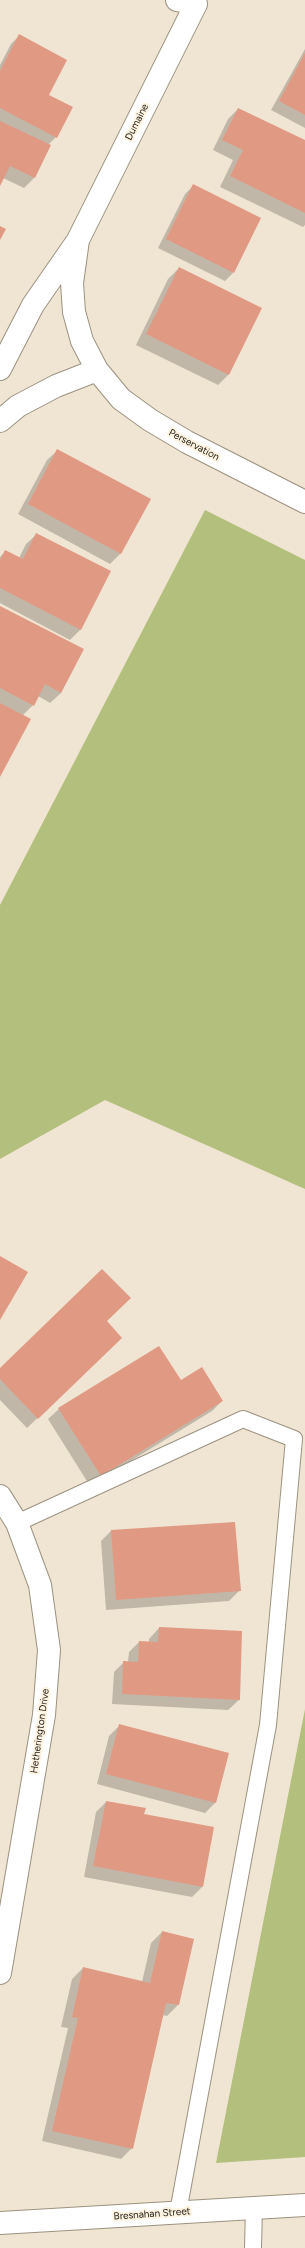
<!DOCTYPE html>
<html>
<head>
<meta charset="utf-8">
<style>
  body { margin:0 }
  canvas { display:block; background:#f0e5d3 }
</style>
</head>
<body>
<canvas width="305" height="2248"></canvas>
<script>
const ctx = document.querySelector('canvas').getContext('2d');
ctx.lineJoin = 'round';
function paint(path, color) {
  ctx.fillStyle = color;
  ctx.fill(path, 'evenodd');
}
function shape(rows) {
  const path = new Path2D();
  for (const r of rows) {
    path.moveTo(r[0], r[1]);
    for (let i = 2; i < r.length; i += 2) path.lineTo(r[i], r[i + 1]);
  }
  return path;
}
function stroke(path, color, width, dash) {
  ctx.strokeStyle = color;
  ctx.lineWidth = width;
  ctx.lineCap = dash ? 'butt' : 'round';
  ctx.setLineDash(dash || []);
  ctx.stroke(path);
}
function drawText(font, color, halo, rows, align = 'center') {
  ctx.font = font + ' Figtree,sans-serif';
  ctx.lineWidth = 4;
  ctx.setLineDash([]);
  ctx.textBaseline = 'middle';
  ctx.strokeStyle = halo;
  ctx.fillStyle = color;
  for (const [text, x, y, turn = 0] of rows) {
    ctx.save();
    ctx.translate(x, y);
    ctx.rotate((+turn || 0) * Math.PI / 180);
    ctx.textAlign = isNaN(turn) ? turn : align;
    if (halo) ctx.strokeText(text, 0, 0);
    ctx.fillText(text, 0, 0);
    ctx.restore();
  }
}
paint(shape([
  [205,510,305,560,305,1189,105,1100,0,1159,0,905],
  [305,1709,305,2157,216,2163]
]), '#b3bf7d');
paint(shape([
  [20,35,47,95,56,137,48,145,34,178,24,188,3,178,0,184,0,65,11,44],
  [305,49,305,128,271,110],
  [238,109,305,141,305,225,303,227,220,187,233,160,213,150,228,119],
  [193,186,233,273,225,281,158,248,185,194],
  [179,268,229,374,218,385,136,345,168,279],
  [58,450,150,500,120,554,110,564,18,514,47,460],
  [37,534,81,629,70,640,0,603,0,557,6,551,19,558,26,544],
  [0,607,83,650,61,693,50,703,38,696,33,705,22,716,0,775],
  [105,1322,111,1348,27,1428,0,1400,0,1370],
  [180,1382,222,1401,212,1411,90,1486,48,1419,59,1409],
  [111,1531,239,1591,229,1601,106,1610,101,1541],
  [159,1628,239,1700,228,1710,112,1704,114,1672,124,1662,128,1662,129,1652,139,1642,149,1642,149,1639],
  [120,1725,215,1803,205,1813,97,1784,109,1736],
  [106,1802,143,1815,202,1887,192,1897,84,1877,96,1812],
  [162,1932,178,2005,167,2016,162,2015,132,2148,121,2159,42,2141,68,2028,61,2027,72,1979,83,1968,142,1982,151,1943]
]), '#0003');
paint(shape([
  [19,34,67,60,49,95,73,107,57,138,0,108,0,71],
  [305,53,305,115,279,101],
  [238,108,305,140,305,213,230,176,243,150,222,140],
  [0,121,51,145,35,178,10,166,0,186],
  [193,184,261,218,234,273,166,239],
  [0,226,6,229,0,240],
  [179,267,262,308,229,375,146,334],
  [57,449,151,499,121,554,28,504],
  [36,533,111,571,81,630,0,588,0,560,5,550,23,559],
  [0,606,84,649,61,693,45,684,34,706,0,688],
  [0,703,31,719,0,777],
  [0,1256,28,1272,0,1320],
  [102,1269,131,1298,107,1321,122,1338,38,1419,0,1379,0,1368],
  [159,1346,181,1380,202,1367,223,1401,101,1476,58,1408],
  [235,1522,241,1591,116,1600,111,1530],
  [159,1627,242,1631,240,1700,122,1694,123,1661,138,1662,139,1641,158,1642],
  [119,1724,229,1753,216,1803,106,1774],
  [106,1801,146,1808,144,1814,214,1827,203,1887,93,1866],
  [162,1931,194,1939,179,2005,166,2003,133,2149,52,2131,78,2018,72,2017,83,1967,150,1983]
]), '#e09983');
const lane = shape([
  [17,1523,243,1419,294,1439,268,1725,178,2212],
  [253,2248,254,2207]
]);
const street = shape([
  [177,0,196,4,78,240,72,283,74,312,82,341,97,370,121,399,150,420,187,442,305,502],
  [0,369,33,305,76,243],
  [0,421,18,406,56,386,97,370],
  [0,1496,17,1523,40,1585,49,1650,44,1715,0,1973],
  [0,2223,305,2205]
]);
stroke(lane, '#9c9281', 18);
stroke(street, '#9c9281', 24);
stroke(lane, '#fff', 16);
stroke(street, '#fff', 22);
drawText('10px', '#1d1913', '#fef3e0', [
  ["Dumaine",137,122,-63],
  ["Perservation",194,445,28],
  ["Hetherington Drive",40,1731,-82],
  ["Bresnahan Street",152,2214,-4]
]);
</script>
</body>
</html>
